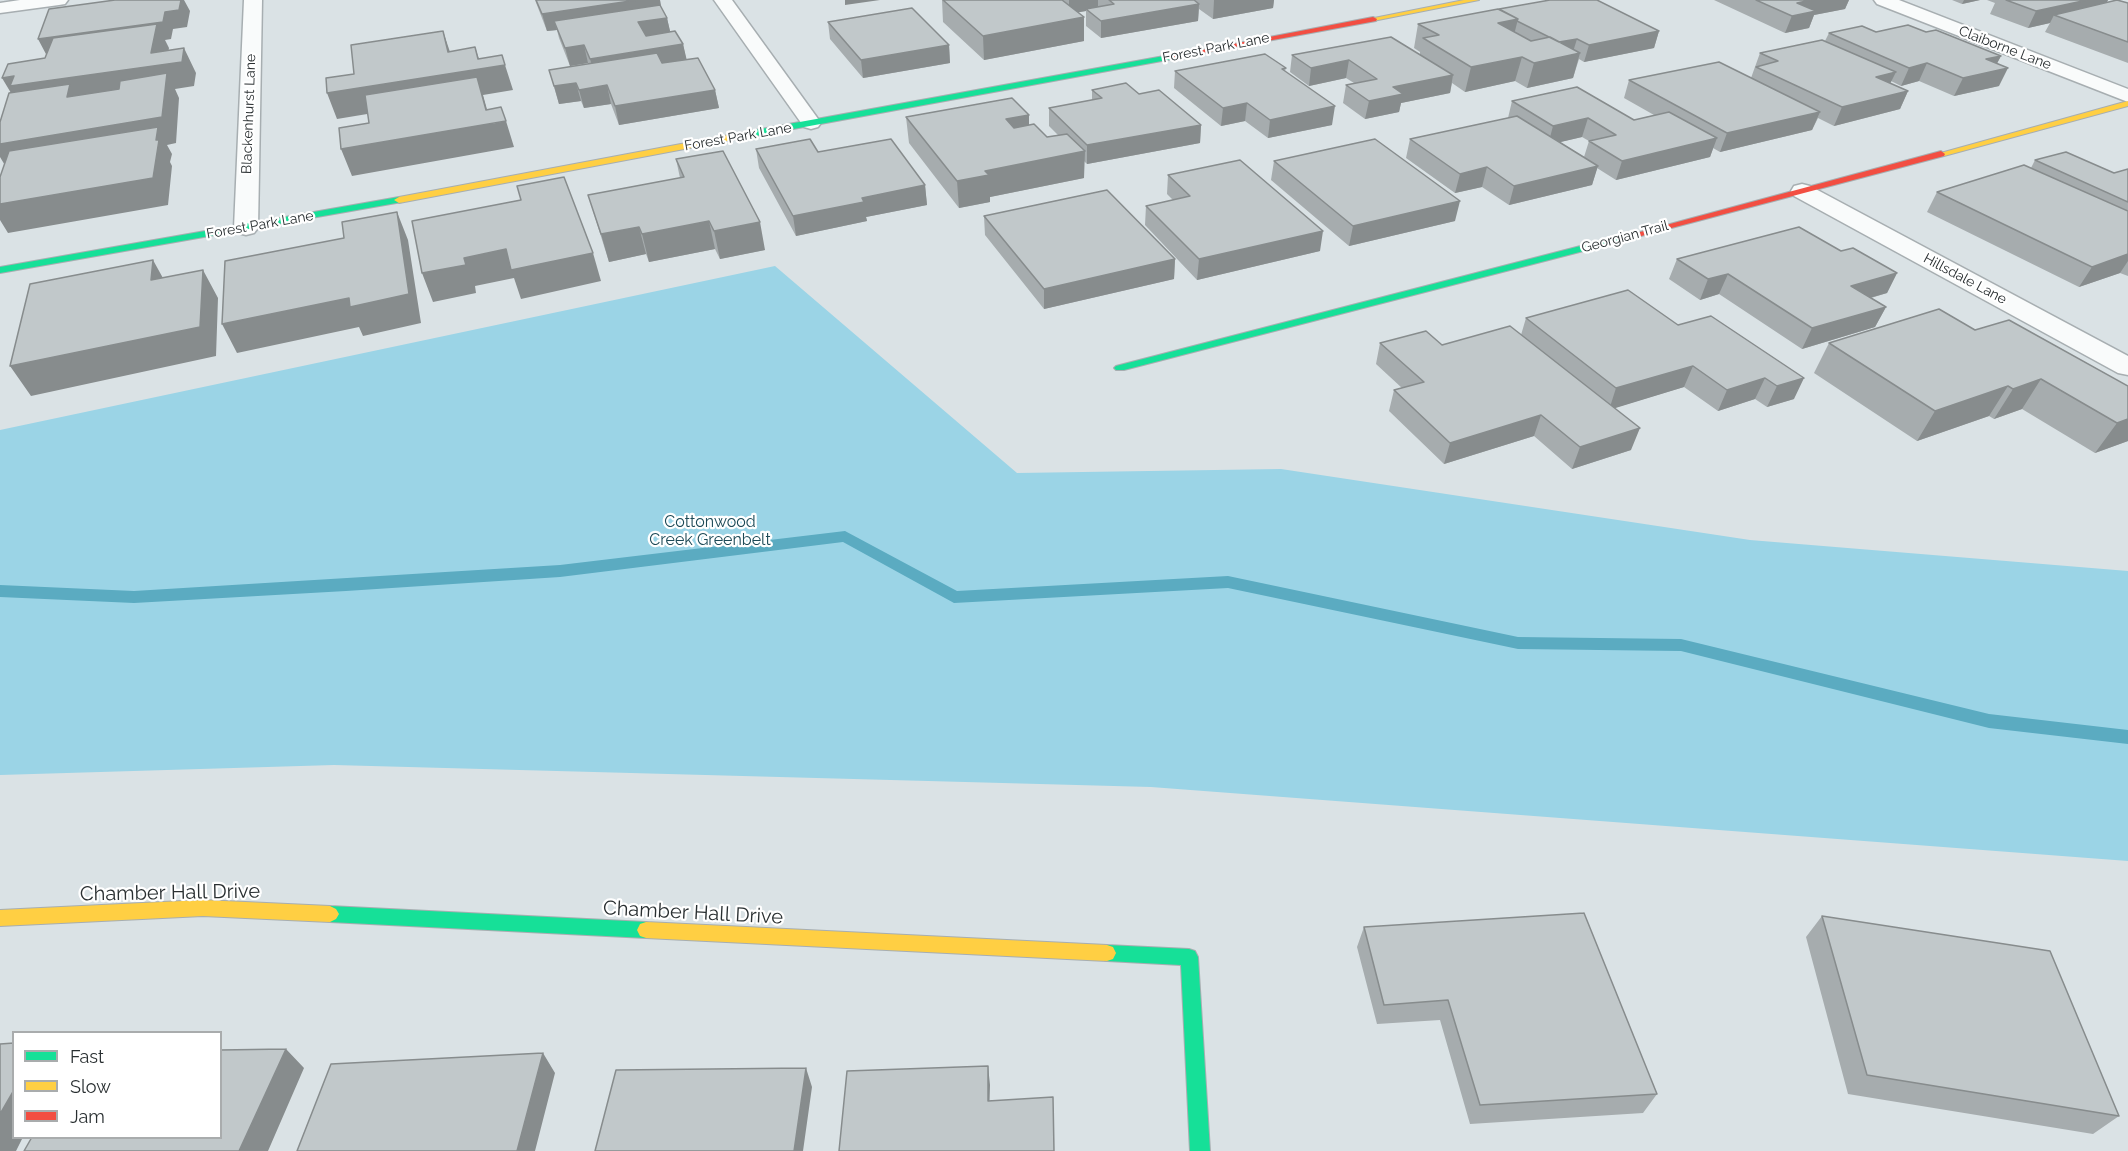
<!DOCTYPE html>
<html>
<head>
<meta charset="utf-8">
<style>
  body { margin:0 }
  #map { position:relative; width:2128px; height:1151px; overflow:hidden; background:#dae2e5; font-family:Raleway,sans-serif }
  canvas { display:block }
  .legend { position:absolute; left:12px; top:1031px; width:210px; height:108px; box-sizing:border-box; background:#fff; border:2px solid #a9acad; margin:0; padding:8px 10px; list-style:none; font-size:18px; color:#292f31 }
  .legend li { display:flex; align-items:center; gap:12px; height:30px }
  .legend b { width:30px; border:2px solid #a9acad }
</style>
</head>
<body>
<div id="map">
<canvas width="2128" height="1151"></canvas>
<ul class="legend">
<li><b style="height:8px;background:#16e098"></b>Fast</li>
<li><b style="height:8px;background:#ffcf43"></b>Slow</li>
<li><b style="height:8px;background:#f24e42"></b>Jam</li>
</ul>
</div>
<script>
const ctx = document.querySelector('canvas').getContext('2d');
ctx.lineJoin = 'round';
function paint(path, color) {
  ctx.fillStyle = color;
  ctx.fill(path, 'evenodd');
}
function shape(rows) {
  const path = new Path2D();
  for (const r of rows) {
    path.moveTo(r[0], r[1]);
    for (let i = 2; i < r.length; i += 2) path.lineTo(r[i], r[i + 1]);
  }
  return path;
}
function stroke(path, color, width, dash) {
  ctx.strokeStyle = color;
  ctx.lineWidth = width;
  ctx.lineCap = dash ? 'butt' : 'round';
  ctx.setLineDash(dash || []);
  ctx.stroke(path);
}
function drawText(font, color, halo, rows, align = 'center') {
  ctx.font = font + ' Raleway,sans-serif';
  ctx.lineWidth = 4.5;
  ctx.setLineDash([]);
  ctx.textBaseline = 'middle';
  ctx.strokeStyle = halo;
  ctx.fillStyle = color;
  for (const [text, x, y, turn = 0] of rows) {
    ctx.save();
    ctx.translate(x, y);
    ctx.rotate((+turn || 0) * Math.PI / 180);
    ctx.textAlign = isNaN(turn) ? turn : align;
    if (halo) ctx.strokeText(text, 0, 0);
    ctx.fillText(text, 0, 0);
    ctx.restore();
  }
}
paint(shape([
  [775,266,1017,473,1281,469,1750,540,2128,571,2128,861,1151,787,334,765,0,775,0,430]
]), '#9bd4e6');
paint(shape([
  [845,531,957,591,1228,576,1518,637,1681,639,1989,714,2128,730,2128,744,1989,728,1681,651,1518,649,1228,588,954,603,843,542,560,577,346,591,134,603,0,597,0,585,134,591,560,565,845,531]
]), '#5babc1');
const street = shape([
  [20,0,68,0,65,4,59,5,0,13,0,3,20,0],
  [244,0,262,0,258,228,254,233,246,235,238,233,234,228,244,0],
  [714,0,732,0,821,123,818,127,811,129,804,127,714,0],
  [1874,0,1899,0,2128,89,2128,102,1877,4,1874,0],
  [1802,184,1810,186,2128,356,2128,375,2118,373,1794,196,1791,191,1794,186,1802,184]
]);
const fast = shape([
  [1175,54,1179,56,1178,58,750,137,746,134,750,131,1175,54],
  [399,197,402,198,402,202,0,273,0,267,399,197],
  [1623,235,1626,236,1626,240,1124,370,1116,370,1114,368,1116,366,1623,235],
  [330,906,646,922,652,924,655,930,652,936,646,938,330,922,324,919,321,914,324,909,330,906],
  [1107,945,1189,949,1195,951,1198,957,1210,1151,1190,1151,1181,965,1107,961,1101,959,1098,953,1101,947,1107,945]
]);
const slow = shape([
  [1464,0,1479,0,1373,21,1369,19,1464,0],
  [2128,101,2128,106,1944,156,1937,154,2128,101],
  [750,131,753,132,753,136,399,203,394,200,399,197,750,131],
  [203,900,330,906,336,909,339,914,336,919,330,922,203,916,0,926,0,910,203,900],
  [646,922,1107,945,1113,947,1116,953,1113,959,1107,961,646,938,640,936,637,930,640,924,646,922]
]);
const jam = shape([
  [1373,17,1377,19,1376,21,1175,58,1171,56,1373,17],
  [1941,151,1945,154,1944,156,1626,240,1618,238,1941,151]
]);
stroke(street, '#a7aeb1', 3);
stroke(fast, '#a7aeb1', 2);
stroke(slow, '#a7aeb1', 2);
stroke(jam, '#a7aeb1', 2);
paint(street, '#f9fbfb');
paint(fast, '#16e098');
paint(slow, '#ffcf43');
paint(jam, '#f24e42');
paint(shape([
  [535,0,660,0,661,7,667,18,670,32,683,44,686,59,715,90,719,108,619,125,611,104,584,108,581,101,559,104,549,70,589,64,588,63,570,66,559,38,557,30,547,31],
  [942,0,1274,0,1273,8,1213,19,1199,9,1198,21,1101,38,1086,26,1086,11,1077,12,1084,41,984,60,943,22],
  [1714,0,1849,0,1845,9,1814,15,1809,28,1785,33],
  [1952,0,1980,0,1962,4],
  [1987,0,2108,0,2107,2,2128,3,2128,63,2045,32,2050,23,2028,28,1990,14,1995,3],
  [1498,9,1659,31,1654,48,1584,62,1579,59,1573,78,1527,88,1515,81,1465,92,1452,83,1450,93,1401,103,1399,112,1365,119,1343,103,1346,85,1354,83,1346,78,1309,86,1290,72,1292,55,1420,54,1420,52,1414,48,1418,24],
  [828,22,949,45,950,63,863,78,830,39],
  [1876,32,1926,32,2001,56,1997,63,1999,86,1954,96,1919,81,1901,86,1891,81,1890,83,1908,91,1900,109,1834,126,1818,118,1812,130,1720,152,1713,148,1710,157,1616,180,1597,168,1592,185,1509,205,1482,187,1455,193,1406,158,1410,139,1508,118,1512,101,1634,120,1654,115,1624,98,1629,80,1751,78,1760,53,1825,41,1829,33],
  [1582,137,1589,141,1584,157,1560,142],
  [1286,68,1285,71,1332,125,1268,138,1245,121,1221,126,1174,88,1175,71],
  [1092,90,1139,94,1201,125,1200,143,1087,164,1084,161,1084,178,990,197,990,202,959,208,909,143,906,117,1029,115,1029,125,1047,137,1058,135,1049,126,1049,108,1092,100],
  [756,149,818,152,925,185,927,205,866,217,867,221,796,236,759,168],
  [676,159,765,250,720,259,715,249,649,262,646,254,609,262,588,195,680,178],
  [2035,160,2114,173,2128,169,2128,276,2120,273,2079,287,1927,212,1937,192,2031,168],
  [1274,161,1455,221,1349,246,1271,180],
  [1168,175,1320,251,1197,280,1145,225,1146,206,1173,200,1167,194],
  [984,216,1175,259,1174,279,1044,309,985,235],
  [1841,251,1897,273,1887,293,1871,298,1886,307,1875,327,1802,349,1719,294,1700,300,1669,279,1677,259],
  [1711,316,1794,399,1767,407,1755,399,1718,411,1684,387,1614,408,1631,450,1572,469,1534,436,1444,464,1389,411,1394,390,1402,388,1376,364,1380,343,1442,345,1521,335,1526,318,1678,325],
  [1975,330,2128,386,2128,441,2095,453,2022,409,1994,419,1989,416,1917,441,1814,373,1829,343],
  [1822,916,2119,1116,2093,1134,1848,1094,1806,937],
  [1364,927,1657,1094,1643,1113,1470,1124,1440,1020,1377,1024,1357,947]
]), '#a6acae');
paint(shape([
  [181,0,184,0,190,11,187,27,173,29,171,39,165,40,169,48,166,64,184,48,196,73,194,86,175,89,179,98,176,143,167,145,172,154,170,162,172,166,168,205,8,233,0,220,0,204,9,172,0,157,0,144,17,103,2,78,14,76,19,85,47,56,38,39,165,12],
  [637,0,660,0,662,13,554,21,557,30,547,31,542,14],
  [845,0,880,0,845,5],
  [1069,0,1098,0,1098,8,1086,9,1086,11,1069,14],
  [1214,0,1274,0,1273,8,1213,19],
  [1811,0,1849,0,1845,9,1814,15,1809,28,1785,33,1797,3],
  [1964,0,1980,0,1962,4],
  [2087,0,2108,0,2102,11,2054,15,2050,23,2028,28,2036,11],
  [1199,4,1198,21,1101,38,1101,21],
  [1084,17,1084,41,984,60,983,36],
  [667,18,671,35,642,39,638,22],
  [1518,19,1512,43,1498,23],
  [443,31,451,55,475,47,482,68,505,65,513,90,483,95,491,124,506,121,514,147,352,176,341,149,482,95,337,119,327,93,448,52],
  [1659,31,1654,48,1584,62,1589,45],
  [1577,39,1572,55,1580,53,1573,78,1527,88,1534,63,1558,42],
  [683,44,687,61,595,76,590,59],
  [584,45,588,63,570,66,565,48],
  [949,45,950,63,863,78,861,60],
  [2001,56,1993,71,2008,68,1999,86,1954,96,1963,78,1986,59],
  [1522,57,1515,81,1465,92,1471,67],
  [1349,60,1346,78,1309,86,1311,68],
  [1927,63,1919,81,1901,86,1909,68],
  [1896,72,1887,90,1876,77],
  [1453,75,1450,93,1401,103,1399,112,1365,119,1369,101,1393,87],
  [576,83,581,101,559,104,554,86],
  [607,85,611,104,584,108,579,90],
  [715,90,719,108,619,125,615,106],
  [1908,91,1900,109,1834,126,1842,107],
  [1247,103,1245,121,1221,126,1223,108],
  [1335,106,1332,125,1268,138,1270,120],
  [1820,112,1812,130,1720,152,1727,133],
  [1029,115,1029,141,1007,145,1006,119],
  [1588,118,1582,137,1548,145,1553,126],
  [1201,125,1200,143,1087,164,1087,145],
  [1717,138,1710,157,1616,180,1622,161],
  [1085,151,1084,178,990,197,990,202,959,208,957,181,985,171],
  [1598,166,1592,185,1509,205,1514,186],
  [1487,167,1482,187,1455,193,1460,174],
  [925,185,927,205,866,217,867,221,796,236,793,216,862,198],
  [1460,201,1455,221,1349,246,1353,226],
  [397,212,408,240,421,323,363,336,359,327,237,353,222,324],
  [709,221,715,249,649,262,642,234],
  [760,222,765,250,720,259,714,231],
  [639,227,646,254,609,262,601,234],
  [1323,231,1320,251,1197,280,1199,259],
  [506,249,593,253,601,281,521,299,514,278,475,286,476,293,433,302,422,273,464,258],
  [2128,254,2128,261,2120,273,2079,287,2092,267],
  [1175,259,1174,279,1044,309,1044,289],
  [153,260,169,289,151,280],
  [203,270,218,298,216,356,31,396,10,366],
  [1897,273,1887,293,1841,306,1851,286],
  [1728,274,1719,294,1700,300,1708,279],
  [1886,307,1875,327,1802,349,1812,328],
  [1693,366,1684,387,1609,410,1616,388],
  [1765,378,1755,399,1718,411,1727,390],
  [1804,378,1794,399,1767,407,1777,386],
  [2041,379,2022,409,1994,419,2013,389],
  [2008,386,1989,416,1917,441,1935,411],
  [1541,415,1534,436,1444,464,1450,443],
  [2128,419,2128,441,2095,453,2117,423],
  [1640,428,1631,450,1572,469,1580,447],
  [286,1049,304,1068,268,1151,239,1151],
  [543,1053,555,1073,535,1151,517,1151],
  [988,1066,990,1085,989,1119,988,1101],
  [806,1068,812,1087,803,1151,794,1151],
  [14,1090,14,1137,23,1137,16,1151,0,1151,0,1114]
]), '#878c8d');
const building = shape([
  [115,0,181,0,179,10,165,12,163,22,38,39,49,9,115,0],
  [536,0,637,0,542,14,536,0],
  [943,0,1062,0,1084,17,983,36,943,0],
  [1109,0,1194,0,1199,4,1101,21,1086,9,1114,4,1109,0],
  [1550,0,1597,0,1659,31,1589,45,1577,39,1559,42,1517,21,1518,19,1499,9,1550,0],
  [1756,0,1811,0,1797,3,1816,11,1792,16,1756,0],
  [2006,0,2087,0,2036,11,2006,0],
  [2117,0,2128,3,2128,42,2054,15,2117,0],
  [660,5,667,18,638,22,646,36,675,31,683,44,590,59,584,45,565,48,554,21,660,5],
  [912,8,949,45,861,60,828,22,912,8],
  [1498,9,1518,19,1498,23,1531,41,1550,37,1580,53,1534,63,1522,57,1471,67,1423,38,1439,35,1418,24,1498,9],
  [157,24,151,53,184,48,182,62,10,86,14,76,2,78,8,64,45,58,53,38,157,24],
  [1908,25,1926,32,1936,30,2001,56,1986,59,2008,68,1963,78,1927,63,1909,68,1829,33,1862,26,1876,32,1908,25],
  [443,31,448,52,475,47,478,59,502,55,505,65,327,93,326,78,354,74,351,45,443,31],
  [1391,37,1453,75,1393,87,1403,94,1369,101,1346,85,1377,79,1349,60,1311,68,1292,55,1391,37],
  [1822,40,1896,72,1876,77,1908,91,1842,107,1756,67,1778,61,1760,53,1822,40],
  [657,53,662,63,698,58,715,90,615,106,607,85,579,90,576,83,554,86,549,70,657,53],
  [1265,54,1286,68,1282,69,1335,106,1270,120,1247,103,1223,108,1175,71,1265,54],
  [1719,62,1820,112,1727,133,1629,80,1719,62],
  [167,73,162,117,0,144,0,122,9,93,70,84,67,97,119,89,120,81,167,73],
  [477,77,486,110,501,107,506,121,341,149,339,128,369,123,365,95,477,77],
  [1126,83,1139,94,1159,90,1201,125,1087,145,1049,108,1102,98,1092,90,1126,83],
  [1577,87,1634,120,1669,112,1717,138,1622,161,1589,141,1616,135,1588,118,1553,126,1512,101,1577,87],
  [1012,98,1029,115,1006,119,1014,128,1034,124,1047,137,1067,134,1085,151,985,171,989,175,957,181,906,117,1012,98],
  [1517,116,1598,166,1514,186,1487,167,1460,174,1410,139,1517,116],
  [158,127,156,140,159,140,153,178,0,204,0,177,9,151,158,127],
  [810,139,818,152,891,139,925,185,862,198,864,202,793,216,756,149,810,139],
  [1375,139,1460,201,1353,226,1274,161,1375,139],
  [723,151,760,222,714,231,709,221,642,234,639,227,601,234,588,195,684,177,676,159,723,151],
  [2066,152,2114,173,2128,169,2128,202,2035,160,2066,152],
  [1240,160,1323,231,1199,259,1146,206,1190,196,1168,175,1240,160],
  [2024,165,2128,211,2128,254,2092,267,1937,192,2024,165],
  [564,177,593,253,511,270,506,249,464,258,466,265,422,273,412,221,521,200,517,186,564,177],
  [1107,190,1175,259,1044,289,984,216,1107,190],
  [397,212,409,294,350,307,349,298,222,324,225,261,344,238,342,222,397,212],
  [1799,227,1841,251,1853,248,1897,273,1851,286,1886,307,1812,328,1728,274,1708,279,1677,259,1799,227],
  [153,260,151,280,203,270,200,327,10,366,30,284,153,260],
  [1628,290,1678,325,1711,316,1804,378,1777,386,1765,378,1727,390,1693,366,1616,388,1526,318,1628,290],
  [1939,309,1975,330,2009,320,2128,386,2128,419,2117,423,2041,379,2013,389,2008,386,1935,411,1829,343,1939,309],
  [1510,326,1640,428,1580,447,1541,415,1450,443,1394,390,1424,382,1380,343,1426,331,1442,345,1510,326],
  [1584,913,1657,1094,1480,1105,1448,1000,1384,1005,1364,927,1584,913],
  [1822,916,2050,951,2119,1116,1867,1075,1822,916],
  [14,1043,14,1090,0,1114,0,1044,14,1043],
  [286,1049,239,1151,24,1151,32,1137,220,1137,220,1050,286,1049],
  [543,1053,517,1151,297,1151,331,1064,543,1053],
  [988,1066,988,1101,1053,1097,1054,1151,839,1151,847,1071,988,1066],
  [806,1068,794,1151,595,1151,616,1070,806,1068]
]);
paint(building, '#c1c8ca');
stroke(building, '#878c8d', 1.5);
drawText('14px', '#292f31', '#fff', [
  ["Forest Park Lane",1216,48,-11],
  ["Claiborne Lane",2005,48,21],
  ["Blackenhurst Lane",249,114,-88],
  ["Forest Park Lane",738,137,-10],
  ["Forest Park Lane",260,225,-10],
  ["Georgian Trail",1625,237,-15],
  ["Hillsdale Lane",1965,279,28]
]);
drawText('16px', '#1c4956', '#fff', [
  ["Cottonwood",710,522],
  ["Creek Greenbelt",710,540]
]);
drawText('20px', '#292f31', '#fff', [
  ["Chamber Hall Drive",170,893,-1],
  ["Chamber Hall Drive",693,913,3]
]);
</script>
</body>
</html>
